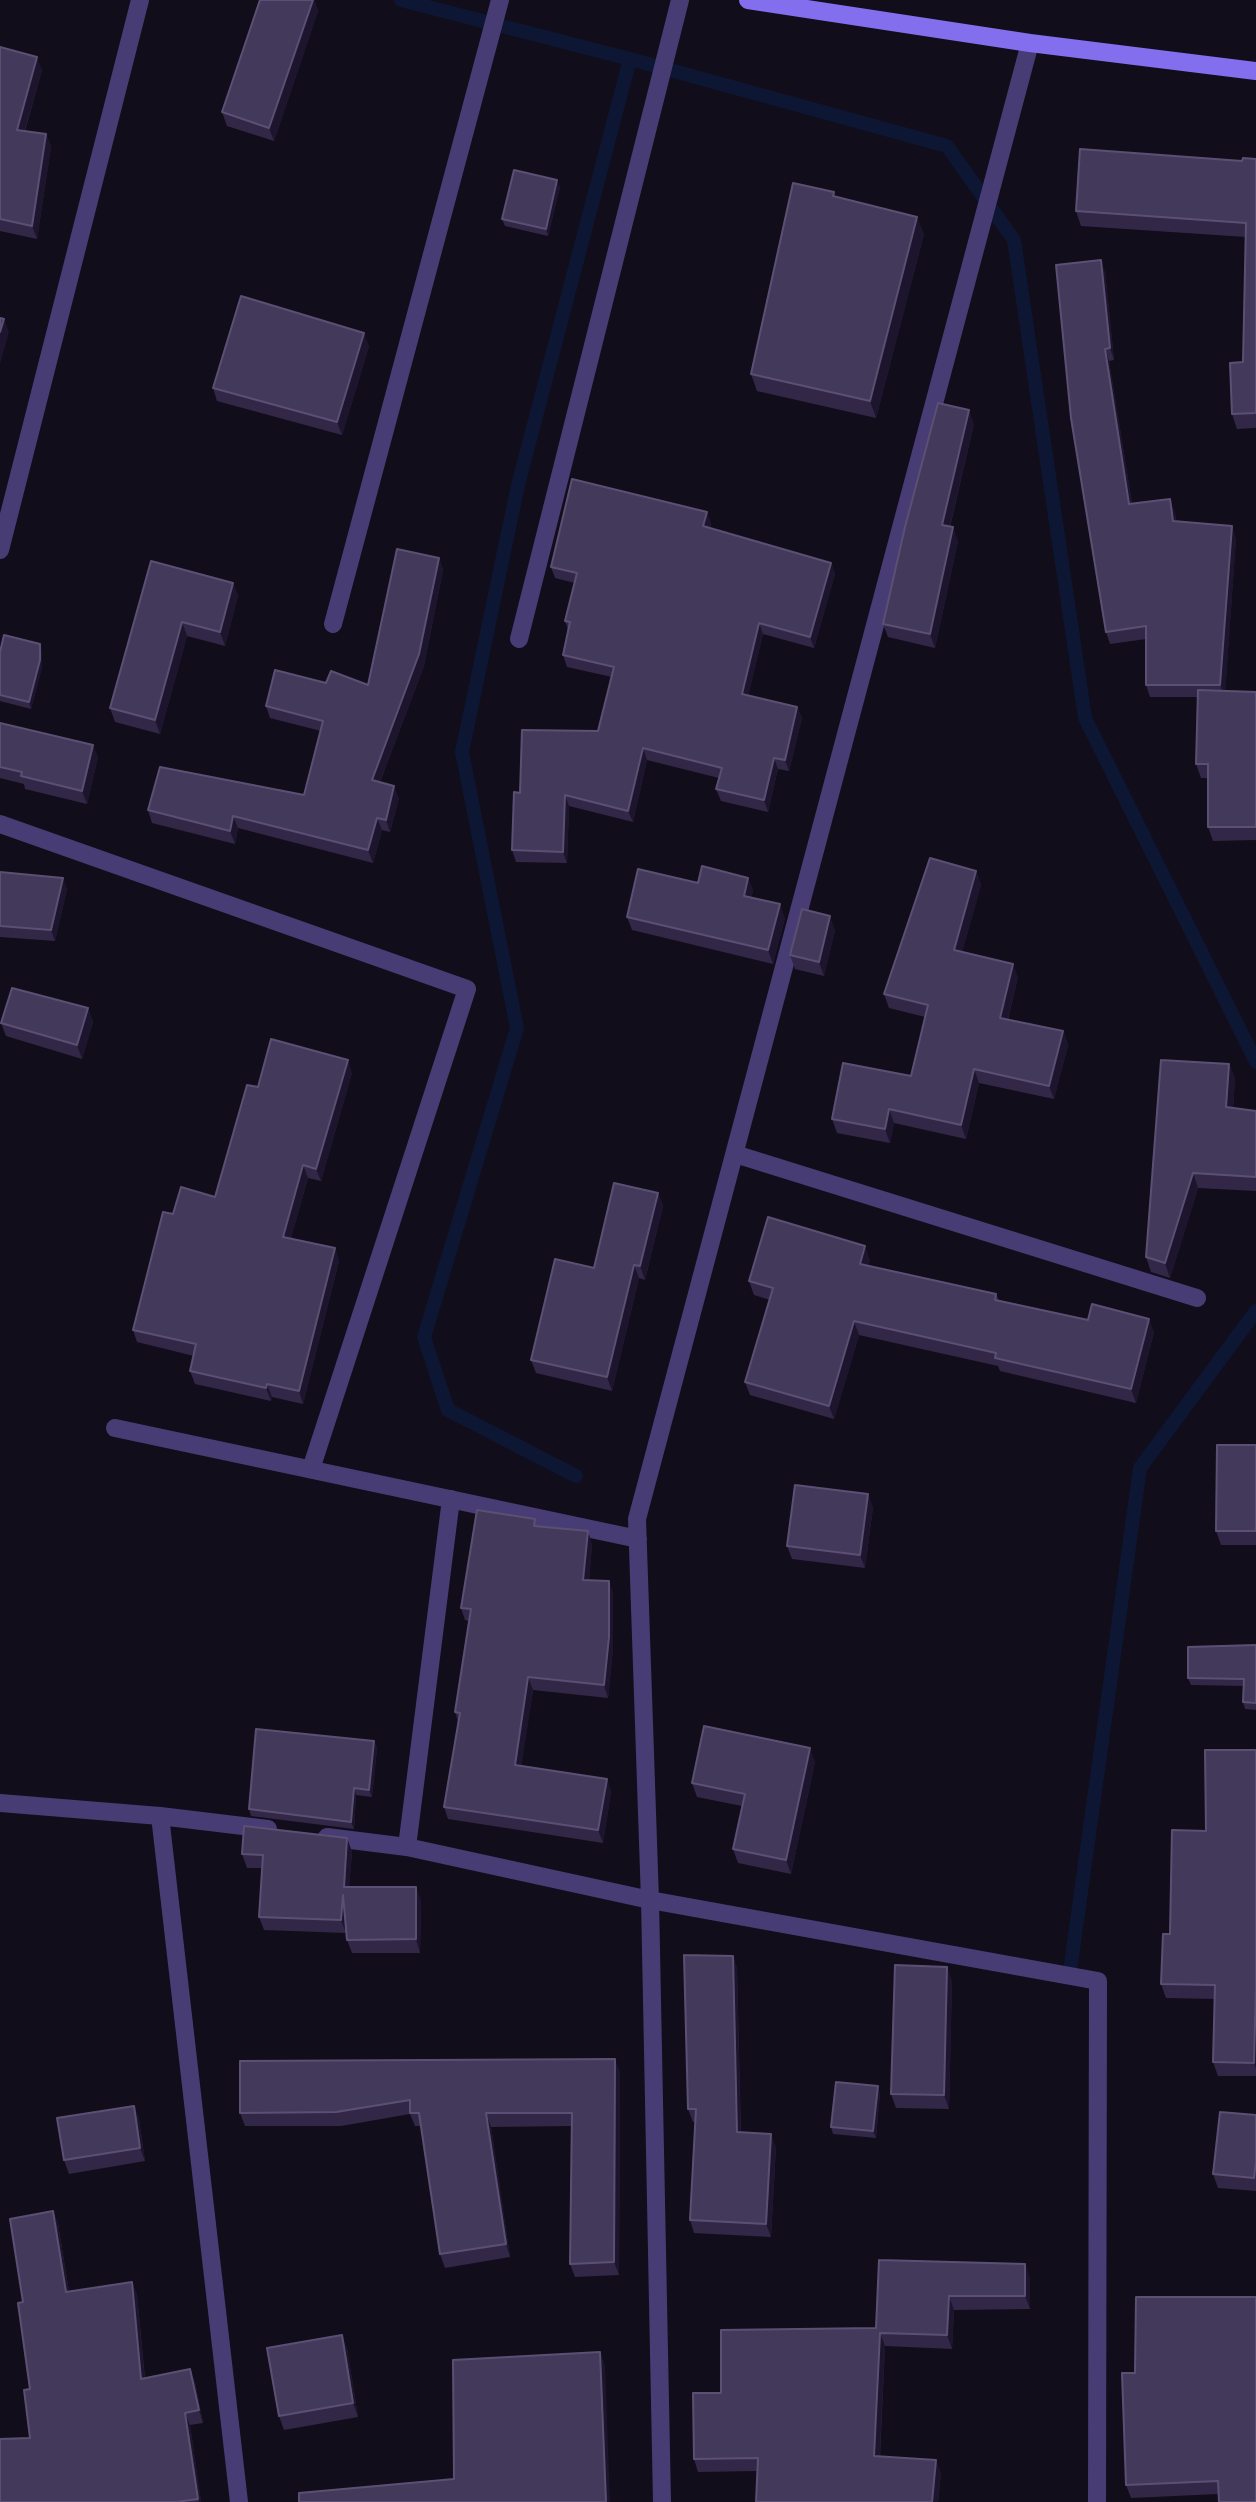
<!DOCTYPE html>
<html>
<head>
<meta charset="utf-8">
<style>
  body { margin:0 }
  canvas { display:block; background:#110d1a }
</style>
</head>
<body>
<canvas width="1256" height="2502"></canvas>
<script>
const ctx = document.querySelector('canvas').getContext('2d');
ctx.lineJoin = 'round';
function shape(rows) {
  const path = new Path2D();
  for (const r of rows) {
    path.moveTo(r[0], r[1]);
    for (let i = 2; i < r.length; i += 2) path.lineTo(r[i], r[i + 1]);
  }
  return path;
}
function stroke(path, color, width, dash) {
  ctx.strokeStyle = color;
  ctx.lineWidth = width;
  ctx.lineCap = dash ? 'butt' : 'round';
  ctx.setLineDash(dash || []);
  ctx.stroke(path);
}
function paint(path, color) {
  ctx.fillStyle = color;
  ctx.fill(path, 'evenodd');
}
stroke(shape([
  [401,0,630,59,947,146,1014,240,1085,718,1256,1062],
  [576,1476,448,1410,424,1337,517,1028,462,752,518,485,630,59],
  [1070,1971,1140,1468,1256,1311]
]), '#0d1633', 14);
stroke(shape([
  [0,550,140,0],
  [333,624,500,0],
  [519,639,680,0],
  [0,824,467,989,311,1469],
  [735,1154,1197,1298],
  [115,1428,638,1539],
  [0,1803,160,1816,268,1829],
  [160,1816,239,2502],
  [327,1837,407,1847,650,1900,1098,1981,1097,2502],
  [407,1847,451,1499],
  [662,2502,650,1900,637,1519,1030,43]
]), '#473d74', 18);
stroke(shape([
  [748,0,1030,43,1256,71]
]), '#836fed', 18);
paint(shape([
  [260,0,314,0,318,11,274,141,227,126,222,112],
  [0,47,42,70,25,131,46,134,51,147,37,239,0,231],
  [1256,159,1256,428,1237,429,1232,414,1243,362,1246,237,1081,226,1076,211,1242,161],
  [560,187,548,236,505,226,502,219],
  [834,192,835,196,924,234,876,418,757,391,751,374],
  [1105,272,1114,360,1109,361,1132,503,1175,512,1176,521,1236,538,1225,691,1256,692,1256,840,1213,841,1208,827,1208,778,1201,778,1196,764,1198,697,1150,697,1146,685,1146,639,1110,644,1106,632,1071,418],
  [369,346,342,435,217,401,213,388],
  [974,424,950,527,958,541,935,648,888,637,883,624],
  [711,523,710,528,831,563,835,574,814,648,763,634,748,696,797,707,802,718,789,771,778,769,768,812,721,801,716,789,719,778,647,760,633,822,569,806,567,863,516,862,512,850,520,793,598,731,612,677,567,667,563,655,568,630,565,621,575,583,555,578,551,567],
  [439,558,443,570,424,666,380,782,399,798,390,832,382,830,373,863,238,828,235,844,152,823,148,810,304,795,321,731,270,718,266,706,326,683,368,685],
  [151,561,233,583,238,596,225,646,187,636,160,734,115,722,110,708],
  [42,651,42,667,31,709,0,701,0,652],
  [0,723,98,757,87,804,25,789,24,784,0,778],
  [976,871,981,885,962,952,1018,977,1008,1020,1063,1031,1068,1045,1054,1099,979,1083,966,1139,894,1123,890,1143,837,1133,832,1119,911,1076,925,1017,889,1008,884,994],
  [0,872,67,889,55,941,0,937],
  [748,878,753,891,751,897,785,918,773,964,632,930,627,917,698,883],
  [835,930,824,976,795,969,790,955],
  [88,1008,93,1022,82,1059,6,1036,1,1023],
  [1229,1064,1235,1079,1233,1108,1256,1111,1256,1191,1198,1188,1170,1278,1151,1272,1146,1257],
  [352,1073,321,1181,308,1178,291,1238,335,1248,339,1261,303,1404,272,1397,271,1401,195,1384,190,1371,194,1356,137,1342,133,1330,173,1214,215,1197,258,1087],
  [658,1193,663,1206,645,1280,639,1278,612,1391,536,1373,531,1360,594,1268],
  [870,1260,868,1266,996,1294,999,1300,1088,1320,1154,1332,1136,1403,1000,1371,998,1366,859,1335,834,1419,750,1395,745,1382,770,1300,754,1295,749,1281],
  [1256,1445,1256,1545,1221,1545,1216,1531],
  [873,1507,865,1568,792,1559,787,1546],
  [538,1527,592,1544,589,1580,609,1581,613,1594,613,1649,608,1698,533,1690,521,1766,607,1779,611,1792,603,1843,448,1819,444,1807,458,1721,455,1712,469,1621,465,1620,461,1608],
  [1256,1645,1256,1710,1245,1709,1243,1702,1244,1686,1191,1685,1188,1678],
  [374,1741,377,1748,372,1797,356,1795,354,1829,251,1816,249,1809],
  [1256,1750,1256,2076,1218,2076,1213,2062,1215,1999,1166,1998,1161,1984,1170,1934,1206,1831],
  [815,1762,791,1874,738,1863,733,1849,742,1806,697,1797,692,1783],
  [347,1838,352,1852,349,1887,421,1900,420,1953,352,1953,347,1940,346,1928,346,1933,264,1930,259,1917,262,1868,247,1868,242,1854],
  [733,1956,737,1969,741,2132,776,2147,771,2237,694,2233,690,2220,695,2122,693,2122,688,2109],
  [952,1980,949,2109,896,2108,891,2094],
  [620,2072,619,2275,575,2277,570,2264,572,2126,491,2127,510,2257,445,2268,440,2254,421,2126,415,2126,410,2114,341,2126,245,2126,240,2113],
  [880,2093,876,2138,833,2134,831,2127],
  [134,2106,139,2119,145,2161,69,2174,64,2160],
  [1256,2115,1256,2191,1218,2188,1213,2174],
  [53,2211,58,2224,69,2291,132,2282,137,2295,145,2378,195,2382,203,2423,190,2425,201,2502,0,2502,30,2438,30,2389,23,2302],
  [879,2260,1030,2277,1030,2309,954,2310,952,2349,885,2346,880,2457,941,2473,938,2502,756,2502,757,2471,698,2472,694,2459,721,2393,876,2328],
  [1256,2297,1218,2494,1131,2498,1126,2485,1135,2373],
  [347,2348,358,2417,284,2430,279,2416]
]), '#322746');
paint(shape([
  [313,0,314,0,318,11,274,141,269,128],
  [37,57,42,70,21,143,17,130],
  [46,134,51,147,37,239,32,226],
  [557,180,560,187,548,236,546,229],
  [917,217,924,234,876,418,870,401],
  [1101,260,1105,272,1114,360,1110,348],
  [4,319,9,332,0,364,0,332],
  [364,333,369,346,342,435,337,422],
  [1105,349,1109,361,1134,516,1129,504],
  [969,410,974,424,947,538,942,525],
  [1170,499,1175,512,1177,533,1173,521],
  [707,512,711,523,707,538,703,526],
  [1232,526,1236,538,1225,697,1220,685],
  [953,527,958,541,935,648,930,634],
  [439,558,443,570,424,666,376,792,372,780],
  [831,563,835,574,814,648,810,637],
  [233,583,238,596,225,646,220,632],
  [182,622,187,636,160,734,155,720],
  [759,623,763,634,746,705,742,694],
  [40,644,42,651,42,667,31,709,29,702],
  [797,707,802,718,789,771,785,760],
  [93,745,98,757,87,804,82,791],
  [643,748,647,760,633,822,628,811],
  [774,758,778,769,768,812,764,800],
  [394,786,399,798,390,832,386,820],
  [565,795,569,806,567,863,563,852],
  [233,816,238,828,235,844,230,831],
  [377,818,382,830,373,863,368,850],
  [976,871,981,885,959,964,954,950],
  [63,878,67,889,55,941,51,930],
  [748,878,753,891,749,909,744,896],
  [780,904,785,918,773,964,768,950],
  [830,916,835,930,824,976,819,962],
  [1013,964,1018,977,1005,1031,1000,1018],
  [88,1008,93,1022,82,1059,77,1045],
  [1063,1031,1068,1045,1054,1099,1049,1086],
  [348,1060,352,1073,321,1181,316,1169],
  [1229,1064,1235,1079,1232,1122,1226,1107],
  [974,1069,979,1083,966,1139,961,1125],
  [889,1109,894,1123,890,1143,885,1129],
  [303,1165,308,1178,288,1249,283,1237],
  [1193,1173,1198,1188,1170,1278,1165,1263],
  [658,1193,663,1206,645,1280,640,1266],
  [865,1246,870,1260,865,1277,860,1264],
  [335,1248,339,1261,303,1404,299,1391],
  [634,1265,639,1278,612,1391,607,1377],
  [1149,1319,1154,1332,1136,1403,1131,1389],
  [854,1321,859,1335,834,1419,829,1406],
  [267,1384,272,1397,271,1401,266,1388],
  [868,1494,873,1507,865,1568,860,1555],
  [588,1531,592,1544,588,1593,583,1580],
  [609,1581,613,1594,613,1649,608,1698,604,1685],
  [528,1677,533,1690,520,1777,515,1765],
  [374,1741,377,1748,372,1797,369,1790],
  [810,1748,815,1762,791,1874,786,1860],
  [607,1779,611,1792,603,1843,598,1830],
  [354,1788,356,1795,354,1829,351,1822],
  [347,1838,352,1852,348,1900,344,1887],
  [416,1887,421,1900,420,1953,416,1939],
  [343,1895,348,1908,346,1933,341,1920],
  [733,1956,737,1969,741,2145,737,2132],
  [947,1967,952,1980,949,2109,944,2095],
  [1256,1985,1256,2069,1254,2063],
  [615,2059,620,2072,619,2275,614,2262],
  [878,2086,880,2093,876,2138,873,2131],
  [134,2106,139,2119,145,2161,140,2148],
  [486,2113,491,2127,510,2257,506,2244],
  [771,2134,776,2147,771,2237,766,2224],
  [53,2211,58,2224,71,2305,66,2292],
  [1025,2264,1030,2277,1030,2309,1025,2296],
  [132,2282,137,2295,146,2392,141,2379],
  [949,2296,954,2310,952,2349,947,2335],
  [880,2333,885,2346,879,2470,874,2456],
  [342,2335,347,2348,358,2417,353,2403],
  [600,2352,605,2365,610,2502,606,2502],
  [190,2369,195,2382,203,2423,199,2410],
  [185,2413,190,2425,201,2502,199,2502,198,2499],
  [936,2460,941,2473,938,2502,932,2502]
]), '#1d152d');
const building = shape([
  [260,0,313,0,269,128,222,112,260,0],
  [0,47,37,57,17,130,46,134,32,226,0,219,0,47],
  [1080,149,1242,161,1243,158,1256,159,1256,413,1232,414,1230,363,1243,362,1246,223,1076,211,1080,149],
  [514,170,557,180,546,229,502,219,514,170],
  [793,183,834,192,833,196,917,217,870,401,751,374,793,183],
  [1101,260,1110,348,1105,349,1129,504,1170,499,1173,521,1232,526,1220,685,1146,685,1146,626,1106,632,1071,418,1056,265,1101,260],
  [241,296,364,333,337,422,213,388,241,296],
  [0,318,4,319,0,332,0,318],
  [938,403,969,410,942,525,953,527,930,634,883,624,905,527,938,403],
  [572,479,707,512,703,526,831,563,810,637,759,623,742,694,797,707,785,760,774,758,764,800,716,789,722,768,643,748,628,811,565,795,563,852,512,850,514,792,520,793,522,730,598,731,614,667,563,655,570,622,565,621,577,573,551,567,572,479],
  [397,549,439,558,419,654,372,780,394,786,386,820,377,818,368,850,233,816,230,831,148,810,160,767,304,795,323,721,266,706,275,670,326,683,331,671,368,685,397,549],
  [151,561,233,583,220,632,182,622,155,720,110,708,151,561],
  [4,635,40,644,40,660,29,702,0,695,0,652,4,635],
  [1198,690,1256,692,1256,827,1208,827,1208,764,1196,764,1198,690],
  [0,723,93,745,82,791,21,776,22,772,0,767,0,723],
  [930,858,976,871,954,950,1013,964,1000,1018,1063,1031,1049,1086,974,1069,961,1125,889,1109,885,1129,832,1119,843,1063,911,1076,928,1005,884,994,930,858],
  [702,866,748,878,744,896,780,904,768,950,627,917,638,869,698,883,702,866],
  [0,872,63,878,51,930,0,926,0,872],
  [802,909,830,916,819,962,790,955,802,909],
  [12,988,88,1008,77,1045,1,1023,12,988],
  [271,1039,348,1060,316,1169,303,1165,283,1237,335,1248,299,1391,267,1384,266,1388,190,1371,196,1344,133,1330,163,1212,173,1214,181,1187,215,1197,247,1085,258,1087,271,1039],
  [1161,1060,1229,1064,1226,1107,1256,1111,1256,1177,1193,1173,1165,1263,1146,1257,1161,1060],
  [614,1183,658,1193,640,1266,634,1265,607,1377,531,1360,555,1259,594,1268,614,1183],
  [768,1217,865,1246,860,1264,996,1294,995,1300,1088,1320,1092,1304,1149,1319,1131,1389,995,1358,996,1353,854,1321,829,1406,745,1382,773,1288,749,1281,768,1217],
  [1217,1445,1256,1445,1256,1531,1216,1531,1217,1445],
  [795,1485,868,1494,860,1555,787,1546,795,1485],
  [477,1510,535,1519,534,1526,588,1531,583,1580,609,1581,609,1637,604,1685,528,1677,515,1765,607,1779,598,1830,444,1807,460,1713,455,1712,471,1609,461,1608,477,1510],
  [1256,1645,1256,1703,1243,1702,1244,1679,1188,1678,1188,1647,1256,1645],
  [704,1726,810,1748,786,1860,733,1849,745,1794,692,1783,704,1726],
  [256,1729,374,1741,369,1790,354,1788,351,1822,249,1809,256,1729],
  [1205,1750,1256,1750,1256,1985,1254,2063,1213,2062,1215,1985,1161,1984,1163,1934,1170,1934,1172,1830,1206,1831,1205,1750],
  [244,1826,347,1838,344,1887,416,1887,416,1939,347,1940,343,1895,341,1920,259,1917,263,1855,242,1854,244,1826],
  [684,1955,733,1956,737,2132,771,2134,766,2224,690,2220,696,2109,688,2109,684,1955],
  [895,1965,947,1967,944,2095,891,2094,895,1965],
  [615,2059,614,2262,570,2264,572,2113,486,2113,506,2244,440,2254,419,2113,410,2113,410,2100,336,2112,240,2113,240,2061,615,2059],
  [836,2082,878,2086,873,2131,831,2127,836,2082],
  [134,2106,140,2148,64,2160,57,2118,134,2106],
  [1220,2112,1256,2115,1256,2161,1254,2178,1213,2174,1220,2112],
  [53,2211,66,2292,132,2282,141,2379,190,2369,199,2410,185,2413,198,2499,177,2502,0,2502,0,2439,30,2438,24,2390,30,2389,18,2303,23,2302,10,2219,53,2211],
  [879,2260,1025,2264,1025,2296,949,2296,947,2335,880,2333,874,2456,936,2460,932,2502,756,2502,758,2458,694,2459,693,2393,721,2393,721,2330,876,2328,879,2260],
  [1136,2297,1256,2297,1256,2502,1219,2502,1218,2481,1126,2485,1122,2373,1135,2373,1136,2297],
  [342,2335,353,2403,279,2416,267,2348,342,2335],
  [600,2352,606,2502,299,2502,299,2493,454,2479,453,2360,600,2352]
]);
paint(building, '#43395a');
stroke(building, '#5b5073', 2);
</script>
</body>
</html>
